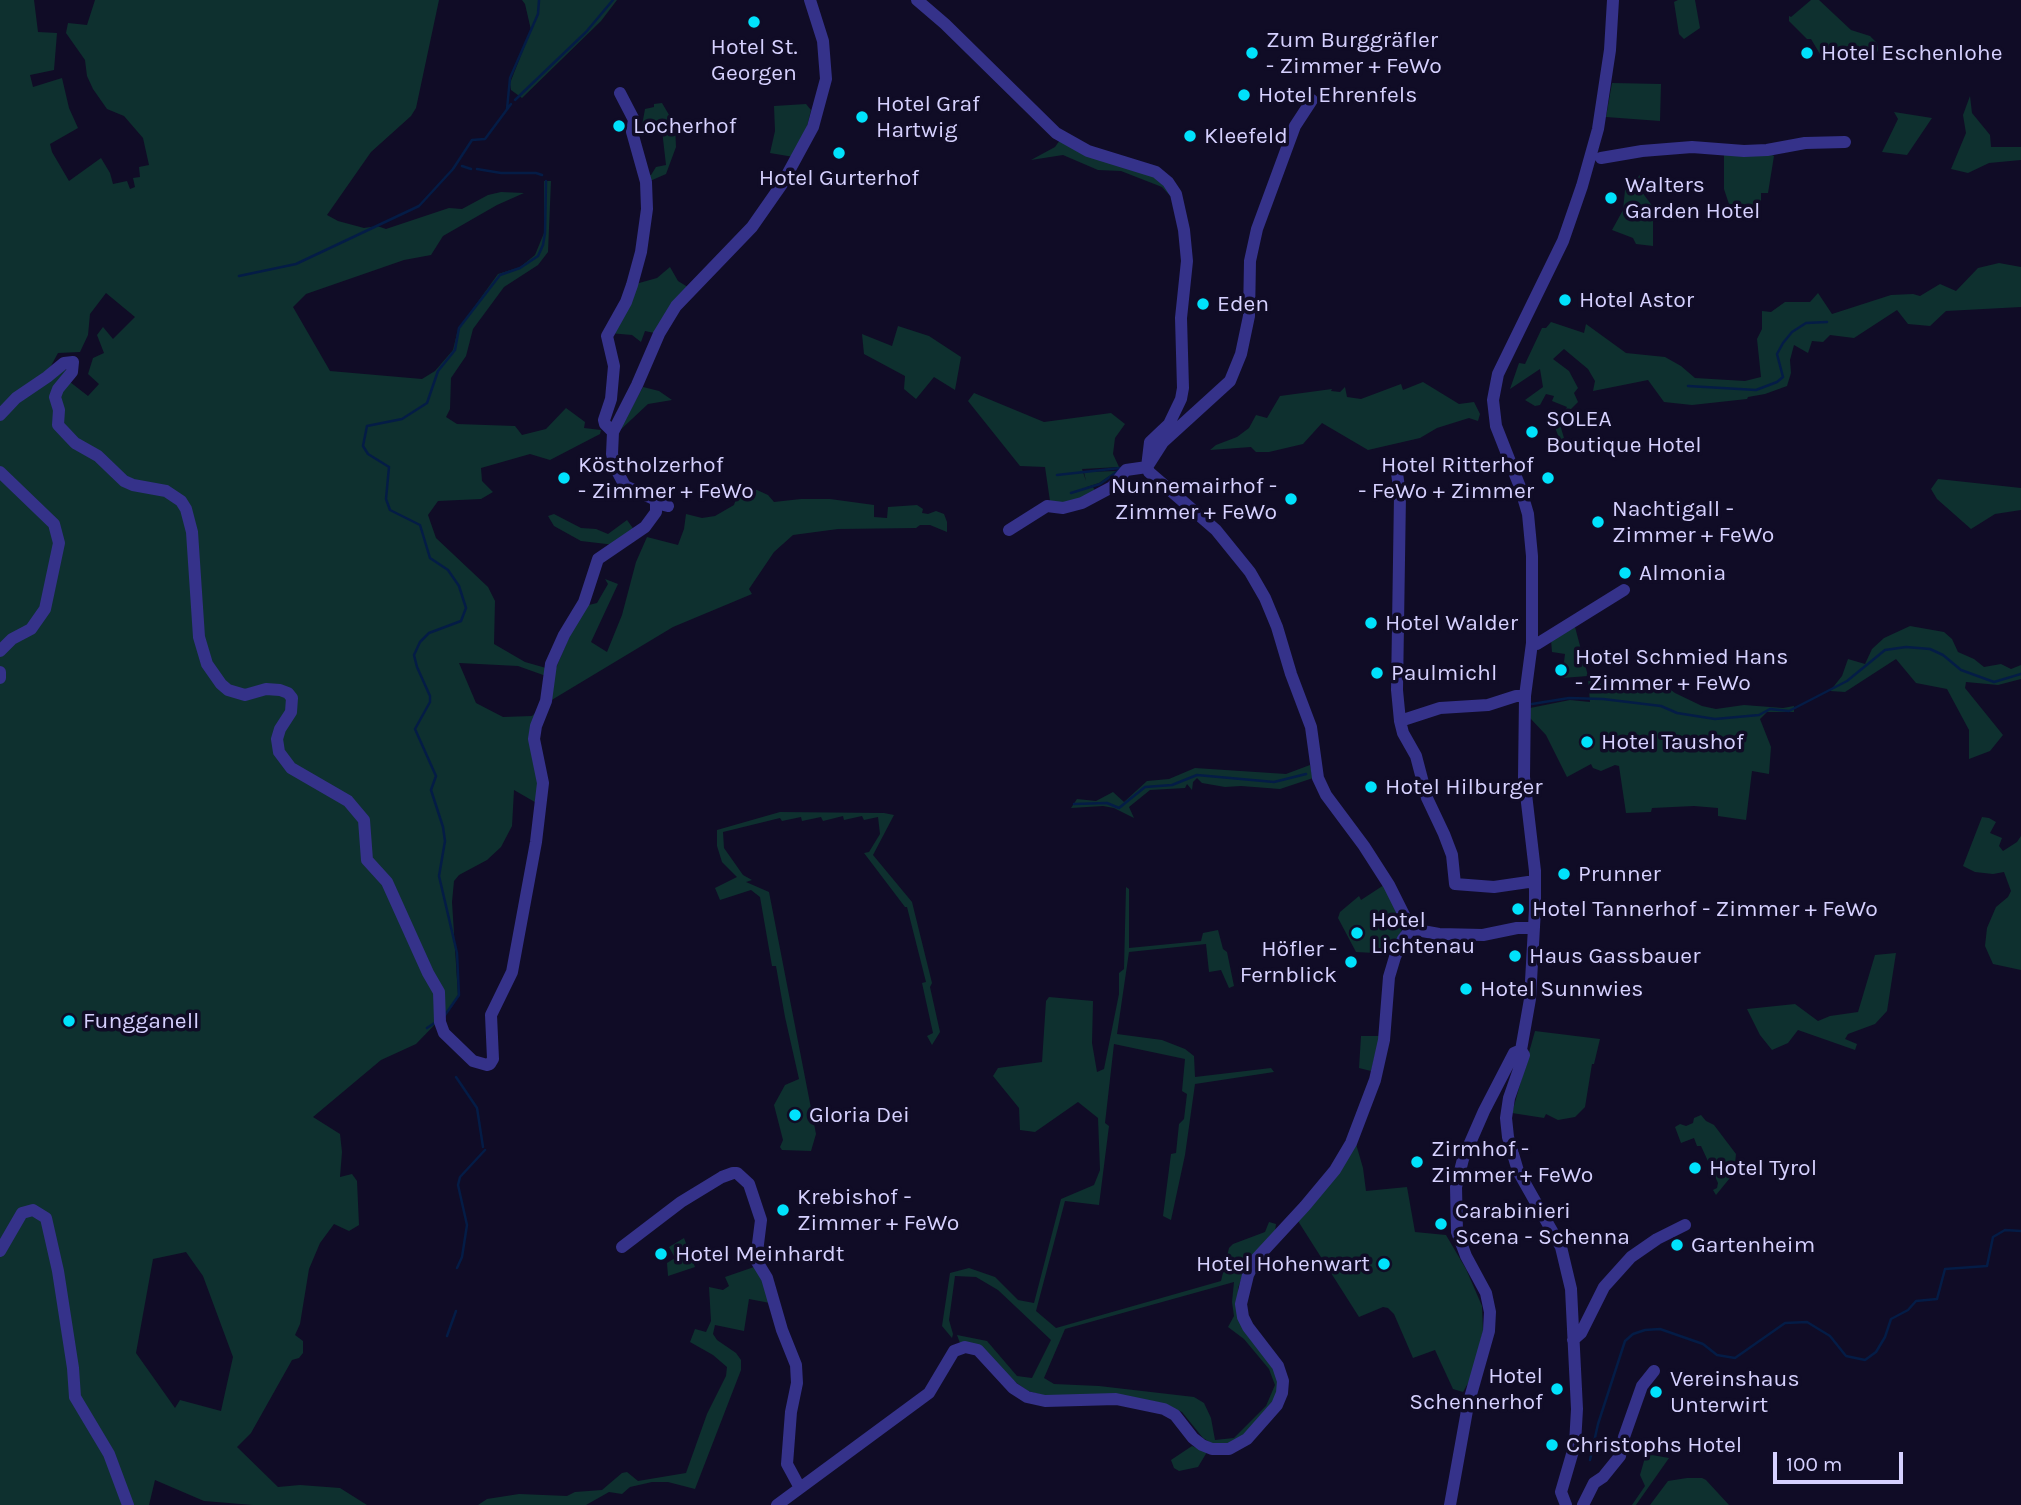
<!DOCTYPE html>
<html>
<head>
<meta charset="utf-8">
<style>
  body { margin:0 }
  #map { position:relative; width:2021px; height:1505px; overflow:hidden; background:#100c26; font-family:Karla,sans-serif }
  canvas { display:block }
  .scale { position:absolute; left:1773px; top:1452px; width:130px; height:32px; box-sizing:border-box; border:4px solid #d6d1ff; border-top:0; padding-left:9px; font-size:21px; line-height:24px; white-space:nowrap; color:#d6d1ff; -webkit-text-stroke:5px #100c26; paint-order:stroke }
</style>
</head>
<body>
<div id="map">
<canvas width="2021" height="1505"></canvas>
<div class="scale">100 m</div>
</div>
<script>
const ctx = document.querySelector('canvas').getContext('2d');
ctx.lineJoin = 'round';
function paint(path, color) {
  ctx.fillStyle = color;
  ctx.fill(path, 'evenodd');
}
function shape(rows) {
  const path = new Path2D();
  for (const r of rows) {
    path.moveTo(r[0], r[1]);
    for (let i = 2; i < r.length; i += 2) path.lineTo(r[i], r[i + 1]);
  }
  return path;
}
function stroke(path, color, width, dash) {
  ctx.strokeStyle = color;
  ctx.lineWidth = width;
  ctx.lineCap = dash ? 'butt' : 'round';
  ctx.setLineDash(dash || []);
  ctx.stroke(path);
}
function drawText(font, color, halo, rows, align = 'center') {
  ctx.font = font + ' Karla,sans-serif';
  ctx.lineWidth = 7;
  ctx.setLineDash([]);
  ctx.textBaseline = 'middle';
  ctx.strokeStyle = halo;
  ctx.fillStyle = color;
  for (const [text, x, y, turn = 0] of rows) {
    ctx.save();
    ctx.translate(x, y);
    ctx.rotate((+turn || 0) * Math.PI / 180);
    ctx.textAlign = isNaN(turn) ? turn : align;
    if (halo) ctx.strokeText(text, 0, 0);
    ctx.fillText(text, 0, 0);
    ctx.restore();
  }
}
paint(shape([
  [0,0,34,0,38,32,57,33,54,70,30,75,33,87,62,78,69,108,78,128,50,144,52,152,69,181,101,158,110,173,113,184,127,181,130,189,135,187,133,178,140,177,139,167,149,165,143,138,124,116,107,109,93,89,87,76,85,60,66,33,68,23,87,25,95,0,439,0,416,108,411,116,371,152,327,215,338,221,364,228,377,226,386,229,449,208,462,209,488,195,501,192,524,193,497,205,443,236,431,255,404,260,306,294,293,307,330,371,422,379,435,371,453,350,458,329,498,274,520,267,535,255,544,233,544,181,551,181,548,252,538,265,504,287,473,329,466,356,451,378,450,409,446,417,457,424,515,426,522,435,546,429,566,408,585,422,584,428,601,430,600,434,550,460,530,454,481,468,482,481,493,492,481,499,438,501,428,515,436,538,488,587,495,601,494,644,525,662,546,668,547,705,532,744,540,779,540,805,514,790,512,826,501,847,487,860,459,875,454,881,452,902,458,995,449,1010,416,1044,381,1060,313,1117,340,1134,342,1152,340,1177,352,1174,357,1181,359,1225,349,1231,334,1224,320,1243,309,1269,300,1324,295,1335,303,1341,303,1353,299,1358,292,1360,251,1433,237,1447,278,1487,300,1485,340,1488,367,1505,253,1505,204,1501,155,1480,149,1505,0,1505],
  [106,293,135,317,113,339,103,327,97,335,104,353,93,358,88,374,99,384,88,396,70,382,65,368,46,375,58,353,80,352,88,335,90,314],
  [459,663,518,666,546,676,542,700,537,711,532,716,503,717,476,703],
  [186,1252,203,1276,233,1357,221,1411,180,1400,175,1408,136,1353,153,1259],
  [522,0,617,0,601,21,522,98,511,90,510,83,531,30,525,4],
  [1678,0,1695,0,1700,28,1684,39,1679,34,1674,2],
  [1811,0,1819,0,1851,30,1870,36,1877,43,1878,50,1876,55,1857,57,1850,60,1847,54,1831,63,1826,58,1823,59,1811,39,1807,39,1789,21,1789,16,1791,17],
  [1612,83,1661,84,1660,121,1606,117],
  [1970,96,1972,113,1990,135,1991,147,2021,147,2021,160,1989,163,1968,173,1951,169,1966,133,1963,115],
  [662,103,675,125,676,147,666,174,650,181,648,175,651,175,656,167,666,165,662,130,641,131,645,109,654,107,654,104],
  [806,104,811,110,805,135,794,157,770,153,775,131,774,106],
  [1894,112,1932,118,1907,155,1882,152,1898,119],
  [1060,140,1151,173,1165,185,1173,199,1162,187,1121,171,1098,170,1063,155,1031,160,1055,147],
  [1724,152,1770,154,1774,156,1768,193,1761,193,1761,205,1729,204,1724,189],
  [1640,175,1639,188,1653,207,1653,246,1636,244,1633,238,1612,230,1623,210,1625,190],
  [1999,263,2021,267,2021,307,1946,311,1930,326,1908,324,1897,310,1854,338,1830,335,1823,342,1812,341,1808,353,1794,345,1790,360,1791,373,1787,386,1765,394,1748,397,1747,399,1692,405,1664,402,1648,380,1593,391,1595,381,1588,369,1564,349,1553,359,1569,371,1578,388,1574,393,1578,402,1559,421,1566,445,1562,446,1553,422,1558,414,1562,416,1567,407,1552,401,1554,396,1546,394,1540,405,1535,406,1525,400,1543,387,1540,369,1510,389,1519,363,1525,364,1542,328,1546,328,1551,322,1584,333,1586,324,1626,353,1665,357,1681,366,1695,378,1745,381,1761,377,1757,339,1762,329,1762,311,1771,312,1785,302,1810,302,1818,293,1832,314,1891,295,1913,294,1920,296,1940,284,1956,291,1978,268],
  [670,267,678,281,691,289,659,334,645,331,641,342,632,335,609,333,632,285,657,278],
  [898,326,929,336,961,357,955,390,934,377,916,399,904,389,905,376,864,354,862,334,892,346],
  [1423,382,1459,404,1474,402,1480,414,1478,421,1469,418,1437,428,1420,438,1368,450,1322,423,1303,444,1269,452,1256,452,1251,447,1210,450,1216,445,1237,437,1249,428,1256,415,1267,418,1280,396,1332,389,1331,391,1340,392,1345,387,1347,397,1361,399,1401,384,1403,390],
  [643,387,659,391,672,400,648,404,617,433],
  [974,393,1044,422,1111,413,1125,424,1115,438,1113,454,1119,467,1082,469,1086,481,1084,472,1117,471,1099,483,1087,487,1093,487,1096,493,1065,503,1050,501,1045,467,1020,466,968,401],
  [1938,479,2021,488,2021,510,1995,514,1971,529,1937,499,1931,489],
  [740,487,757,490,768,495,774,502,801,499,830,499,874,505,874,517,887,518,888,507,917,505,923,509,922,513,928,514,936,511,944,514,947,522,947,532,930,525,920,525,916,528,838,529,793,535,774,552,749,589,752,594,673,627,550,701,553,675,584,602,589,605,597,603,608,584,605,579,618,584,591,642,607,652,622,615,636,562,647,537,678,545,684,529,686,514,702,518,715,516,734,505],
  [554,514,581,528,596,529,608,534,627,520,635,531,615,545,581,541,554,526,548,516],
  [1910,626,1944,632,1952,639,1958,652,1974,659,1984,667,2001,664,2011,669,2021,665,2021,679,1998,685,1966,682,1965,688,2003,735,1990,751,1969,759,1969,730,1947,689,1916,683,1896,659,1845,692,1830,691,1842,676,1848,659,1865,664,1872,649,1884,638],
  [1575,627,1588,676,1562,678,1565,654,1552,652,1551,640],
  [1588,679,1597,679,1604,685,1617,689,1661,683,1675,693,1702,706,1716,709,1744,705,1783,708,1794,706,1794,712,1767,712,1760,719,1771,747,1769,774,1752,771,1746,820,1718,816,1718,808,1694,806,1652,808,1651,812,1626,813,1619,766,1615,765,1601,771,1593,768,1591,764,1567,777,1546,735,1530,718,1530,708,1570,700,1590,702],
  [1310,765,1313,778,1280,789,1241,786,1225,787,1202,783,1197,778,1193,782,1192,790,1187,784,1185,788,1150,790,1129,807,1134,818,1114,808,1103,806,1071,808,1077,799,1096,801,1113,792,1124,802,1147,781,1169,779,1195,768,1286,774],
  [780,812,884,813,894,815,873,855,912,902,932,983,930,987,940,1032,932,1045,927,1036,933,1033,922,983,926,982,907,907,905,907,864,853,869,852,880,834,878,817,864,820,862,816,844,820,843,816,823,821,821,817,802,821,801,817,782,821,780,818,723,832,724,848,743,875,752,880,746,882,769,892,816,1134,811,1151,782,1150,780,1147,783,1140,774,1105,785,1085,799,1079,785,1017,776,966,772,966,760,897,751,890,720,900,715,888,737,877,722,862,717,846,717,830],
  [1982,817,1989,818,1996,822,1990,833,2002,838,1999,846,2003,851,2017,842,2021,836,2021,970,1993,964,1985,946,1987,928,1996,907,2008,897,2011,891,2004,872,1993,874,1975,872,1963,866],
  [1387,883,1403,925,1401,933,1386,956,1378,956,1375,953,1356,952,1338,918,1340,912,1359,896,1361,900],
  [1126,887,1129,889,1129,948,1201,941,1203,933,1218,930,1223,949,1227,952,1234,986,1229,988,1221,970,1209,972,1206,944,1129,952,1117,1034,1162,1040,1185,1049,1194,1056,1195,1077,1271,1068,1274,1072,1195,1084,1185,1155,1171,1220,1163,1216,1171,1154,1176,1153,1179,1124,1184,1119,1187,1094,1182,1091,1185,1059,1114,1044,1105,1123,1109,1126,1099,1205,1065,1201,1036,1311,1056,1328,1221,1281,1229,1248,1233,1244,1265,1232,1269,1222,1276,1224,1274,1238,1244,1272,1238,1288,1238,1308,1278,1375,1278,1395,1237,1443,1218,1447,1203,1438,1182,1412,1170,1407,1049,1397,1028,1391,960,1343,957,1335,987,1341,1017,1376,1032,1378,1051,1340,998,1290,976,1277,955,1276,949,1320,953,1334,952,1338,942,1326,950,1273,969,1268,995,1277,1018,1300,1034,1303,1061,1199,1094,1185,1100,1170,1098,1118,1078,1102,1035,1132,1020,1130,1019,1108,993,1076,998,1068,1042,1062,1046,1001,1049,997,1093,1001,1092,1043,1097,1072,1104,1069,1119,994,1119,973,1124,969],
  [1234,1282,1232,1302,1234,1316,1228,1327,1244,1339,1269,1369,1275,1385,1266,1406,1234,1438,1215,1440,1211,1418,1204,1403,1194,1397,1099,1386,1054,1384,1044,1378,1065,1329],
  [1896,953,1887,1011,1875,1024,1848,1034,1845,1039,1857,1044,1855,1050,1798,1030,1788,1043,1772,1050,1760,1035,1747,1009,1795,1004,1818,1021,1830,1016,1858,1012,1875,955],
  [1535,1031,1600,1039,1594,1064,1592,1064,1585,1107,1575,1117,1558,1120,1546,1114,1544,1118,1512,1113],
  [1361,1036,1380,1036,1371,1071,1359,1068],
  [1701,1115,1706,1121,1714,1125,1736,1154,1734,1173,1716,1195,1713,1190,1717,1188,1718,1183,1701,1146,1697,1146,1694,1138,1681,1143,1675,1127,1680,1124,1686,1126,1693,1123,1694,1118],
  [1356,1144,1363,1168,1366,1191,1407,1187,1415,1232,1446,1235,1466,1269,1482,1306,1483,1331,1471,1378,1463,1392,1453,1389,1435,1350,1413,1358,1394,1314,1388,1308,1383,1307,1359,1317,1298,1221],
  [684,1238,695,1267,668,1276,667,1263,675,1258,669,1247],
  [754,1267,765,1282,770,1303,749,1299,744,1331,715,1325,713,1334,717,1340,736,1353,741,1360,741,1370,695,1489,668,1482,652,1482,630,1487,622,1494,609,1492,586,1505,478,1505,487,1499,519,1494,567,1496,575,1492,602,1490,622,1473,627,1472,638,1481,686,1473,707,1414,726,1376,727,1367,713,1355,690,1342,695,1329,706,1332,711,1321,709,1287,723,1290,729,1286,725,1277],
  [1192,1446,1207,1452,1198,1467,1179,1471,1174,1468,1171,1460],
  [1646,1454,1669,1458,1636,1505,1632,1505,1645,1486,1640,1475],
  [1687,1478,1702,1478,1706,1480,1729,1505,1650,1505,1668,1481]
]), '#0e302f');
stroke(shape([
  [515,100,586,32,613,0],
  [507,109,510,78,538,14,539,0],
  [462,166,471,169],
  [477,169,501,173,536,173,542,175],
  [239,276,296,264,419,206,453,169,472,140,485,139,511,104],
  [1688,386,1756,390,1777,382,1783,377,1777,354,1783,343,1792,332,1806,323,1827,322],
  [1057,475,1120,468],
  [1071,493,1100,484,1118,471],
  [1532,704,1569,698,1603,699,1661,706,1677,713,1715,719,1759,715,1770,709,1789,711,1847,681,1885,650,1906,647,1930,649,1943,655,1961,670,1994,682,2021,674],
  [1074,804,1107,803,1119,808,1145,787,1172,785,1197,775,1274,782,1306,774],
  [445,1015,459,995,457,953,439,876,445,841,443,827,431,790,436,776,415,729,430,702,430,696,417,667,414,655,420,642,429,633,461,621,466,608,459,586,448,570,430,558,420,525,390,510,386,499,389,467,368,454,363,446,367,426,402,419,427,403,438,371,455,350,459,328,500,275,520,268,538,256,543,245,545,233,546,181],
  [427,1028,436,1022],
  [456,1077,477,1108,483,1147],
  [457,1268,462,1257,467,1225,458,1185,460,1177,485,1150],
  [447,1336,456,1311],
  [1590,1460,1598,1424,1625,1341,1633,1334,1645,1330,1660,1329,1703,1344,1717,1355,1735,1358,1785,1323,1807,1322,1830,1336,1846,1356,1865,1360,1876,1352,1885,1337,1891,1319,1908,1310,1916,1301,1937,1299,1945,1269,1987,1266,1993,1237,2005,1230,2021,1231]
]), '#041c46', 2.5);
stroke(shape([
  [917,0,945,24,1056,133,1088,151,1156,172,1168,182,1176,194,1184,230,1187,261,1181,318,1183,388,1181,399,1169,424,1150,442,1147,467,1149,472,1216,530,1250,572,1265,598,1277,627,1291,674,1311,727,1318,778,1326,795,1364,846,1389,885,1411,929],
  [1601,158,1642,151,1692,147,1744,151,1767,150,1805,143,1845,142],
  [0,415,16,398,47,377,64,363,73,362,72,372,58,389,55,397,59,410,58,425,75,443,98,456,124,481,133,485,166,491,181,501,186,509,192,532,199,637,207,664,221,684,228,690,245,695,266,689,280,690,288,693,292,698,291,712,280,729,277,739,279,752,291,768,348,801,364,820,367,860,387,882,428,973,439,992,440,1022,444,1033,473,1061,487,1065,490,1064,493,1059,491,1015,512,972,536,842,543,783,534,739,536,726,546,701,551,664,564,635,584,602,598,559,645,527,656,512,656,503],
  [613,432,605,424,604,420,611,399,614,366,607,336,626,302,632,285,641,252,647,209,646,182,632,132,634,120,620,93],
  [0,472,54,524,59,543,45,609,31,629,12,639,0,651],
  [1397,473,1400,495,1397,690,1400,721],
  [668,506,656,503,654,499,625,486,616,469,612,454,613,432,637,385,659,334,676,306,752,227,782,184,813,127,826,79,823,41,810,0],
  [1009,530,1047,506,1063,508,1082,503,1112,487,1126,470,1147,467,1163,442,1230,381,1241,354,1249,316,1250,261,1257,229,1295,126,1312,100],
  [1532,643,1537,644,1624,590],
  [0,672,0,678],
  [1525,696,1516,696,1488,705,1440,708,1400,721,1403,733,1416,756,1427,798,1444,834,1452,855,1455,884,1494,887,1535,881],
  [1411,929,1439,934,1483,935,1517,928,1533,928],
  [622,1247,681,1202,722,1177,733,1173,737,1173,749,1184,761,1220,756,1260,767,1278,782,1330,796,1365,797,1383,791,1412,787,1464,800,1488],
  [0,1251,22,1213,33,1210,46,1218,58,1271,73,1368,75,1397,109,1454,128,1505],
  [1573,1340,1581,1333,1604,1287,1631,1257,1657,1239,1685,1225],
  [777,1505,929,1393,954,1351,965,1347,978,1350,1013,1388,1027,1397,1045,1401,1116,1399,1164,1409,1175,1415,1193,1438,1202,1445,1212,1449,1229,1449,1247,1439,1277,1405,1282,1393,1283,1381,1278,1366,1248,1327,1243,1317,1241,1304,1248,1275,1256,1259,1305,1206,1335,1170,1351,1143,1375,1080,1384,1040,1389,977,1395,957,1403,939,1411,929],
  [1450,1505,1468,1405,1489,1331,1490,1312,1486,1293,1466,1256,1457,1232,1456,1187,1463,1159,1484,1111,1514,1053,1521,1050],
  [1566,1505,1561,1492,1575,1444,1577,1409,1571,1289,1561,1247,1518,1171,1508,1137,1506,1118,1509,1098,1524,1055,1521,1050,1530,999,1535,909,1535,871,1524,777,1525,696,1532,643,1532,556,1528,514,1520,487,1496,426,1493,400,1498,374,1563,241,1582,186,1598,129,1610,50,1613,0],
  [1583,1505,1594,1483,1603,1477,1620,1456,1624,1437,1642,1386,1654,1371]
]), '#35328a', 12);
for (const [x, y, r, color] of [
  [754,22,7,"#00e2fc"],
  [1252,53,7,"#00e2fc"],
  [1807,53,7,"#00e2fc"],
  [1244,95,7,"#00e2fc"],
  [862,117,7,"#00e2fc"],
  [619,126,7,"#00e2fc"],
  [1190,136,7,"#00e2fc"],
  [839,153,7,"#00e2fc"],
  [1611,198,7,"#00e2fc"],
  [1565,300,7,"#00e2fc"],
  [1203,304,7,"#00e2fc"],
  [1532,432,7,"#00e2fc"],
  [564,478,7,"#00e2fc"],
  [1548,478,7,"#00e2fc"],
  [1291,499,7,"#00e2fc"],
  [1598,522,7,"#00e2fc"],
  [1625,573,7,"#00e2fc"],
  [1371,623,7,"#00e2fc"],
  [1561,670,7,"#00e2fc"],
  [1377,673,7,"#00e2fc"],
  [1587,742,7,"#00e2fc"],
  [1371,787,7,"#00e2fc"],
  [1564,874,7,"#00e2fc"],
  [1518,909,7,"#00e2fc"],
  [1357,933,7,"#00e2fc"],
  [1515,956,7,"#00e2fc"],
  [1351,962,7,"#00e2fc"],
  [1466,989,7,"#00e2fc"],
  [69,1021,7,"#00e2fc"],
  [795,1115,7,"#00e2fc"],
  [1417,1162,7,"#00e2fc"],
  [1695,1168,7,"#00e2fc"],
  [783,1210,7,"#00e2fc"],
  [1441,1224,7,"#00e2fc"],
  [1677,1245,7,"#00e2fc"],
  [661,1254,7,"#00e2fc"],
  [1384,1264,7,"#00e2fc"],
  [1557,1389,7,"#00e2fc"],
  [1656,1392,7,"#00e2fc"],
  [1552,1445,7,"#00e2fc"]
]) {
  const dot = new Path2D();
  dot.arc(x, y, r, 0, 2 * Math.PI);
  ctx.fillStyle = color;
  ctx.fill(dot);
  stroke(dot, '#100c26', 2.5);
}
drawText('23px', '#d6d1ff', '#100c26', [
  ["Zum Burggräfler",1266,40],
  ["- Zimmer + FeWo",1266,66],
  ["Hotel St.",754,47,"center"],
  ["Georgen",754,73,"center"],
  ["Hotel Eschenlohe",1821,53],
  ["Hotel Ehrenfels",1258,95],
  ["Hotel Graf",876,104],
  ["Hartwig",876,130],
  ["Locherhof",633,126],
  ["Kleefeld",1204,136],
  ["Hotel Gurterhof",839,178,"center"],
  ["Walters",1625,185],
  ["Garden Hotel",1625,211],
  ["Hotel Astor",1579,300],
  ["Eden",1217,304],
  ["SOLEA",1546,419],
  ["Boutique Hotel",1546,445],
  ["Köstholzerhof",578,465],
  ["- Zimmer + FeWo",578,491],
  ["Hotel Ritterhof",1534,465,"right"],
  ["- FeWo + Zimmer",1534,491,"right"],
  ["Nunnemairhof -",1277,486,"right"],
  ["Zimmer + FeWo",1277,512,"right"],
  ["Nachtigall -",1612,509],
  ["Zimmer + FeWo",1612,535],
  ["Almonia",1639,573],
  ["Hotel Walder",1385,623],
  ["Hotel Schmied Hans",1575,657],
  ["- Zimmer + FeWo",1575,683],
  ["Paulmichl",1391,673],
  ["Hotel Taushof",1601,742],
  ["Hotel Hilburger",1385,787],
  ["Prunner",1578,874],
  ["Hotel Tannerhof - Zimmer + FeWo",1532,909],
  ["Hotel",1371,920],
  ["Lichtenau",1371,946],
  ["Höfler -",1337,949,"right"],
  ["Fernblick",1337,975,"right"],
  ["Haus Gassbauer",1529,956],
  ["Hotel Sunnwies",1480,989],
  ["Fungganell",83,1021],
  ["Gloria Dei",809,1115],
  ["Zirmhof -",1431,1149],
  ["Zimmer + FeWo",1431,1175],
  ["Hotel Tyrol",1709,1168],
  ["Krebishof -",797,1197],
  ["Zimmer + FeWo",797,1223],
  ["Carabinieri",1455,1211],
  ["Scena - Schenna",1455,1237],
  ["Gartenheim",1691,1245],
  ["Hotel Meinhardt",675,1254],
  ["Hotel Hohenwart",1370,1264,"right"],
  ["Hotel",1543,1376,"right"],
  ["Schennerhof",1543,1402,"right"],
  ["Vereinshaus",1670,1379],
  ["Unterwirt",1670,1405],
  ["Christophs Hotel",1566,1445]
], 'left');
</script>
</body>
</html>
